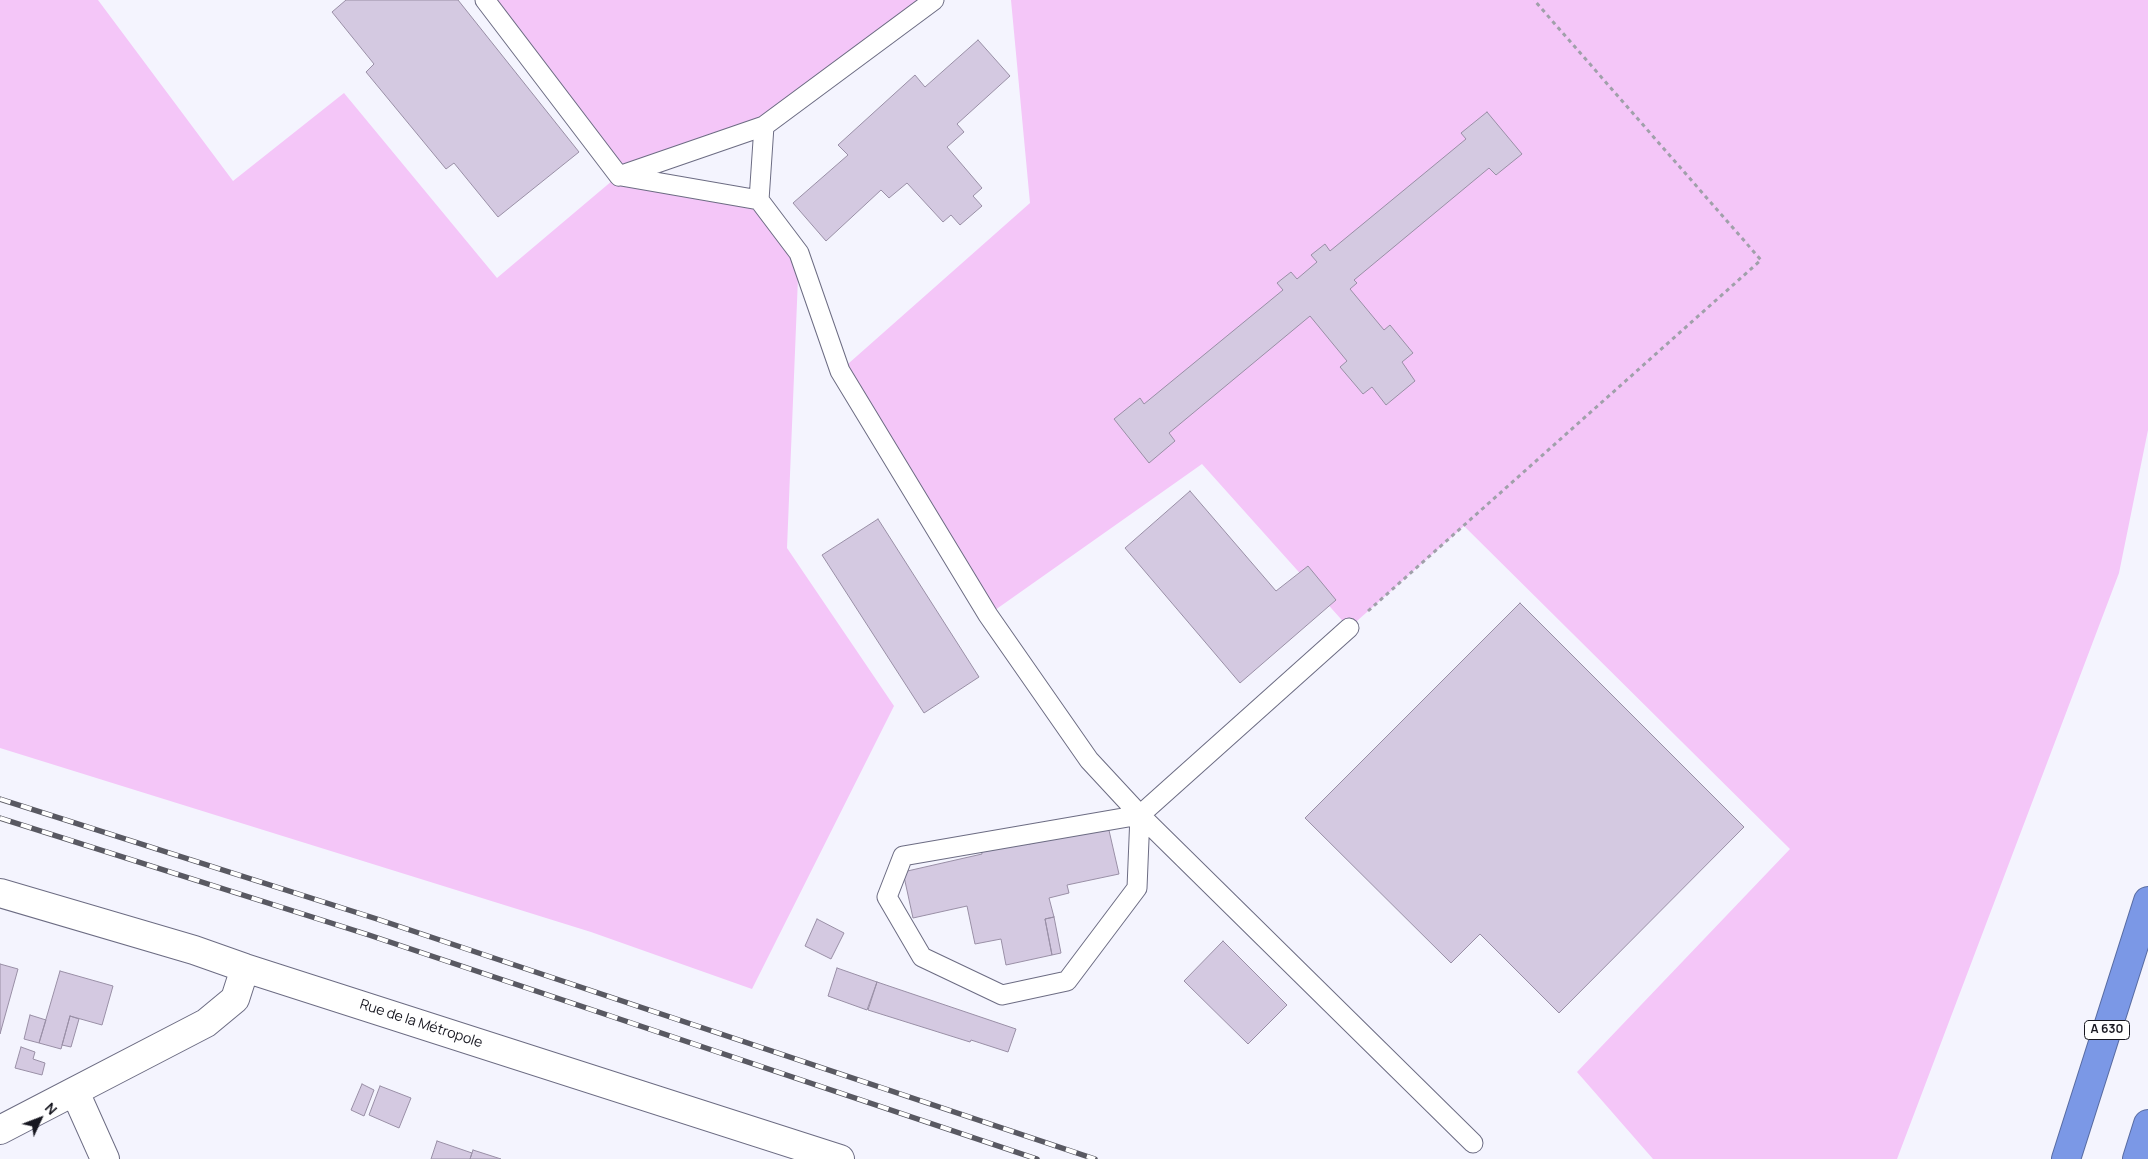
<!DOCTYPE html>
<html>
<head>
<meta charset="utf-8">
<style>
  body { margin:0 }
  #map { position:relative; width:2148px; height:1159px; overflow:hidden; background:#f4f4fe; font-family:Manrope,sans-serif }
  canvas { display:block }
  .north { position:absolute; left:15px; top:1094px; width:50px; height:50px; -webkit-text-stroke:4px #fff; paint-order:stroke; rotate:47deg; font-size:14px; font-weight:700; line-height:20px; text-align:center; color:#171720 }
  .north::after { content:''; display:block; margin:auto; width:18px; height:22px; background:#171720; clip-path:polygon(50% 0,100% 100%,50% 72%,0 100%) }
</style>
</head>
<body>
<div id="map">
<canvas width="2148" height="1159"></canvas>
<div class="north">N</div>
</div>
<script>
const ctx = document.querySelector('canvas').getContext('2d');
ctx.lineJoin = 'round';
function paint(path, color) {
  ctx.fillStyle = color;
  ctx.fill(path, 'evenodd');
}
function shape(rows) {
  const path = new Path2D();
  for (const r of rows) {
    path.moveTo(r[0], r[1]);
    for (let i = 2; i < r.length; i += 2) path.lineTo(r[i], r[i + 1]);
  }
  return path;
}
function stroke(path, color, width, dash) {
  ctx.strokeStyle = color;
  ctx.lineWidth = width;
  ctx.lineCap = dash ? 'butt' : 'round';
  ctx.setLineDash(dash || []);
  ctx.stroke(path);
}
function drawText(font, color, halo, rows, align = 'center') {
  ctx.font = font + ' Manrope,sans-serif';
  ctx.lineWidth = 4.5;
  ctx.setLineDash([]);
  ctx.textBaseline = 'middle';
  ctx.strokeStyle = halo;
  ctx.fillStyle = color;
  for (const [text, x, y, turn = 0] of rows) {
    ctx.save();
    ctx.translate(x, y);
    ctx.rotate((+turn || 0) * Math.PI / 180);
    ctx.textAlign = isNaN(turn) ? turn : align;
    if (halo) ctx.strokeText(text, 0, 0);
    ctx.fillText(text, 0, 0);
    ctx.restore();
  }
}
paint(shape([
  [0,0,98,0,233,181,344,93,497,278,619,175,485,0,934,0,764,126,620,175,759,200,799,253,787,548,894,706,752,989,591,932,0,748],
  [1011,0,2148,0,2148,430,2119,573,1897,1159,1653,1159,1577,1072,1790,849,1464,526,1349,628,1202,464,988,615,840,371,1030,203]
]), '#f4c6f8');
const building = shape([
  [346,0,458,0,579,152,498,217,454,163,446,169,366,72,374,64,332,12,346,0],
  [978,40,1010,76,957,124,964,132,947,147,982,188,973,196,982,206,960,225,951,215,943,222,907,183,889,198,881,190,826,241,793,203,848,155,838,145,915,75,925,87,978,40],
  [1487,112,1522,154,1496,175,1489,168,1354,280,1357,283,1350,289,1384,330,1390,325,1413,353,1402,362,1415,381,1386,405,1372,387,1363,394,1340,367,1347,361,1310,316,1169,433,1175,441,1149,463,1114,419,1140,398,1144,404,1283,290,1277,283,1291,272,1297,279,1317,262,1311,255,1325,244,1330,251,1466,139,1461,133,1487,112],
  [1190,491,1276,591,1308,566,1336,600,1240,683,1125,548,1190,491],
  [878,519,979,677,924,713,822,555,878,519],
  [1520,603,1744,827,1559,1013,1480,934,1451,963,1305,818,1520,603],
  [1108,826,1119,874,1067,885,1069,893,1049,898,1054,917,1045,919,1052,955,1006,965,1001,939,975,944,967,906,913,918,903,872,982,854,981,849,1027,838,1029,844,1108,826],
  [1054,917,1061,953,1052,955,1045,919,1054,917],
  [817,919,844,933,831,959,805,946,817,919],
  [1223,941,1287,1005,1248,1044,1184,981,1223,941],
  [0,964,18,969,0,1034,0,964],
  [837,968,877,982,867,1010,828,996,837,968],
  [60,971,113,986,102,1025,70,1016,61,1049,39,1043,60,971],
  [877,982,1016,1029,1008,1052,971,1040,970,1042,868,1010,877,982],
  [30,1015,46,1020,39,1043,24,1039,30,1015],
  [70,1016,79,1019,71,1047,62,1045,70,1016],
  [21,1047,35,1052,33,1059,45,1063,42,1075,15,1068,21,1047],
  [362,1084,374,1090,364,1116,351,1110,362,1084],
  [380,1086,411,1098,399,1128,369,1115,380,1086],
  [437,1141,472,1153,470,1159,431,1159,437,1141],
  [473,1150,501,1159,470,1159,473,1150]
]);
paint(building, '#d4c9e1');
stroke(building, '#998fa6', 1);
const lane = shape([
  [485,0,619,176,764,126,934,0],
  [764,126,759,200,799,253,840,371,988,615,1089,760,1140,815,1473,1143],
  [621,176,759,200],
  [1140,815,1137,888,1067,981,1002,995,922,957,887,897,903,856,1140,815,1349,628]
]);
const street = shape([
  [0,893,194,950,245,968,840,1159],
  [75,1092,105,1159],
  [0,1130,206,1023,235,999,245,968]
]);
const highway = shape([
  [2066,1159,2148,901],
  [2137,1159,2148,1124]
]);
stroke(lane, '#6c6c83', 21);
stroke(street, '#6c6c83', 30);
stroke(highway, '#586ba1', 30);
stroke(shape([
  [1368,611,1761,260,1534,0]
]), '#a0a0aa', 3, [4, 4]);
stroke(lane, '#fff', 19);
stroke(street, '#fff', 28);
stroke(highway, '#7b98e6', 28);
const rail = shape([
  [0,799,377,919,1095,1159],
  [0,818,369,935,1037,1159]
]);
stroke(rail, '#595962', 5.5);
stroke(rail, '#fff', 4, [11]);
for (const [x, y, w] of [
  [2107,1030,45]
]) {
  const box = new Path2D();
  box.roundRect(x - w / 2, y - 9.5, w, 19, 4);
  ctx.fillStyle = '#fff';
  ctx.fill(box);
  stroke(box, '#171720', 1);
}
drawText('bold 12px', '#171720', null, [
  ["A 630",2107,1030]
]);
drawText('14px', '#171720', '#fff', [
  ["Rue de la Métropole",421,1024,18]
]);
</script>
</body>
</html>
